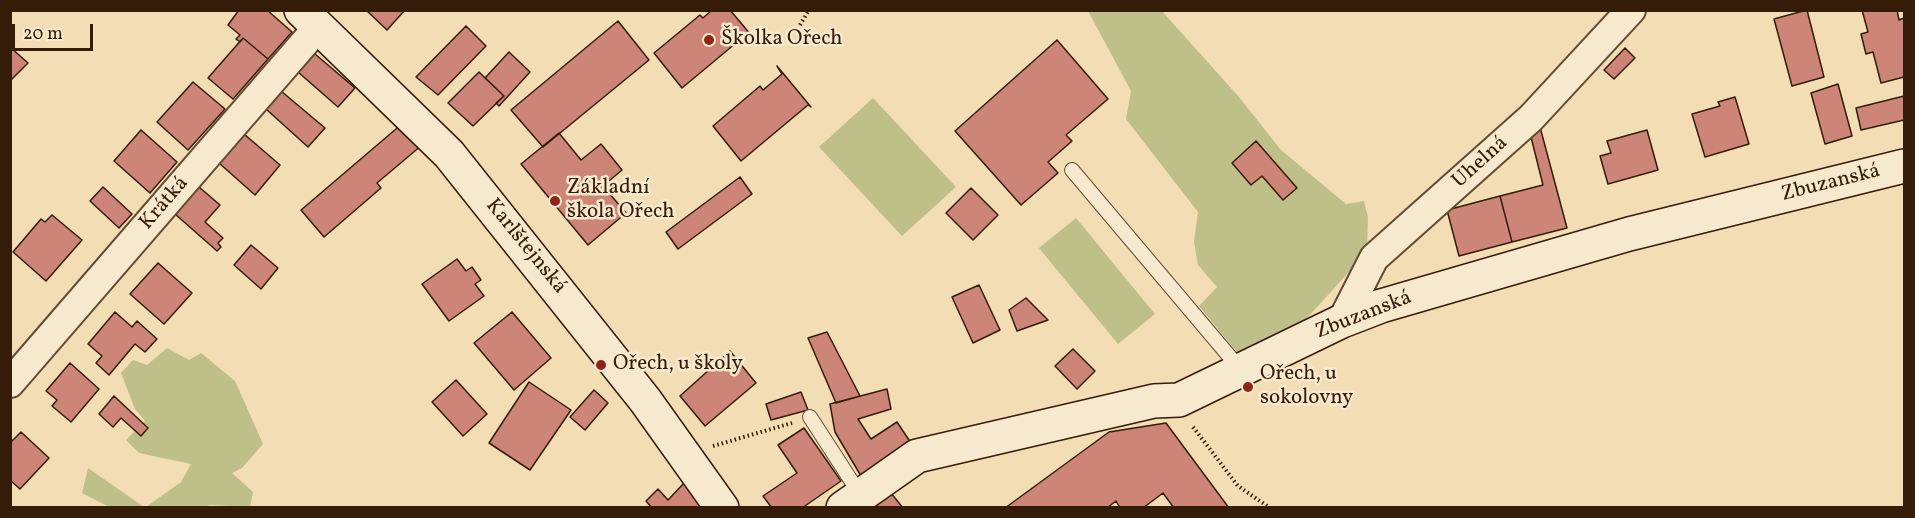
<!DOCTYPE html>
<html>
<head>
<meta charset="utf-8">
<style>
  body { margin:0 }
  #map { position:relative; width:1915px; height:518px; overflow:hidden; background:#f2ddb4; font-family:Vollkorn,serif }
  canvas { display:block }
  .frame { position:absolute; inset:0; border:12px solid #351c09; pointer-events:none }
  .scale { position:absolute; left:12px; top:24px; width:81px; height:27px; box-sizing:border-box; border:3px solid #351c09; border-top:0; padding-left:8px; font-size:18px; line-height:21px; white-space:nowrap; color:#351c09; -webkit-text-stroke:4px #f7e9ce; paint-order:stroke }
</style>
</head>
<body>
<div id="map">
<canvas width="1915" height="518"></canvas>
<div class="frame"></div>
<div class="scale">20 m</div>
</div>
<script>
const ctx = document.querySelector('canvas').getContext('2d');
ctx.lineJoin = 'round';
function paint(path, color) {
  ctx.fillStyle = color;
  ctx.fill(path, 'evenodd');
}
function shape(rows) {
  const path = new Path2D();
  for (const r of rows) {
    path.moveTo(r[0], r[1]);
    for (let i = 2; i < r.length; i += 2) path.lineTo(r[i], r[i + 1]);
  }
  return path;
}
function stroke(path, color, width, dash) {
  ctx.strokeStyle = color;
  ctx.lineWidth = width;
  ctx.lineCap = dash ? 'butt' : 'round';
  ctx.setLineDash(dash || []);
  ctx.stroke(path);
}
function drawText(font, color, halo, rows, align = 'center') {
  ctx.font = font + ' Vollkorn,serif';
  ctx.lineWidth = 5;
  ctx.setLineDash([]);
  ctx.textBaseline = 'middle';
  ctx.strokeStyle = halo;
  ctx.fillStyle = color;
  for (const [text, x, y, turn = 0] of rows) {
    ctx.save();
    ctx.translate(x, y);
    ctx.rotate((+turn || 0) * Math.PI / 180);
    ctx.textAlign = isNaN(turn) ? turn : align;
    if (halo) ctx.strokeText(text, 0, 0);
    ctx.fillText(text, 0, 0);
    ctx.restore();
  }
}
paint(shape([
  [1161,10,1239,97,1281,150,1346,204,1364,201,1368,217,1367,252,1299,327,1239,355,1199,306,1217,287,1198,265,1194,242,1198,212,1126,119,1131,91,1088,11],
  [873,98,956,187,902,236,819,147],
  [1076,218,1155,314,1118,344,1039,248],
  [167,348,189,360,201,353,235,381,263,444,242,468,232,473,253,492,250,507,210,505,205,507,146,507,181,482,191,464,139,453,126,440,145,421,135,409,121,373,133,360,147,365],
  [88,468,144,507,109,507,82,493]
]), '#bfbf8a');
const building = shape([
  [239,10,267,10,292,32,268,59,243,38,240,42,236,39,240,35,228,25,239,10],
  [366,10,405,10,387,30,366,10],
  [712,10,730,10,751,35,748,33,682,88,654,53,700,15,703,18,712,10],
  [1807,10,1824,77,1792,86,1774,19,1807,10],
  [1862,10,1897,10,1899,20,1904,18,1904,77,1881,83,1873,52,1866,54,1861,34,1868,32,1862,10],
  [618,21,649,60,543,147,511,110,618,21],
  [466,26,486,46,438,95,416,77,466,26],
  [243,38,268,59,233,99,208,78,243,38],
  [1057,40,1108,99,1066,135,1072,141,1048,162,1058,173,1021,205,955,131,1057,40],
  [10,47,28,63,10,81,10,47],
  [1625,48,1635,58,1614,79,1604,70,1625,48],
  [509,52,530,72,499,106,496,103,504,96,485,78,509,52],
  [315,54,355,88,338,107,298,72,315,54],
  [777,66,811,107,808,105,741,161,713,126,760,86,763,90,782,74,777,66],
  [479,72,504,96,473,126,448,103,479,72],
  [193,82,225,109,188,150,157,122,193,82],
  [1838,84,1852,136,1825,144,1811,93,1838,84],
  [281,91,325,128,308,147,266,109,281,91],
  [1904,96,1904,120,1861,130,1856,108,1904,96],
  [1735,97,1749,144,1705,157,1692,114,1720,106,1718,102,1735,97],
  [403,123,422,145,377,183,381,188,324,237,301,210,403,123],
  [1540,127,1567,228,1512,242,1500,196,1543,185,1529,129,1540,127],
  [141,130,177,162,150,193,114,161,141,130],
  [1647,130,1658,170,1608,184,1600,156,1611,153,1607,141,1647,130],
  [559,133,581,160,601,144,622,170,603,186,626,213,588,245,521,164,559,133],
  [244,134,280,165,255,195,219,163,244,134],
  [1256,141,1297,188,1283,200,1262,176,1251,185,1232,163,1256,141],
  [740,177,752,194,678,249,666,232,740,177],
  [103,187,132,214,119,228,90,201,103,187],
  [199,187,220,205,205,222,223,238,218,243,221,247,217,251,175,214,199,187],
  [971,188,998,215,973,240,946,213,971,188],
  [1500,196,1512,242,1459,256,1447,210,1500,196],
  [52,215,82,240,46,281,13,252,41,219,45,222,52,215],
  [251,245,278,268,261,289,234,265,251,245],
  [457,259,466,271,472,267,481,280,475,284,484,296,449,321,422,284,457,259],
  [158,263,192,293,164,324,130,294,158,263],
  [979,285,1000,330,973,343,952,297,979,285],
  [1026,298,1048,320,1017,331,1009,310,1026,298],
  [115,312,132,327,137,321,157,339,145,352,135,344,109,375,96,363,102,356,88,344,115,312],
  [512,312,551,358,514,390,474,343,512,312],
  [827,332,860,396,836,403,808,338,827,332],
  [1073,349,1095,371,1077,389,1055,366,1073,349],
  [730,351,756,383,705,426,680,396,730,351],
  [70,363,99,389,71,422,52,406,57,400,46,391,70,363],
  [456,380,487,414,463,436,432,402,456,380],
  [529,382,571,410,530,470,489,443,529,382],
  [887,389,891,409,858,419,871,439,897,422,911,443,861,476,835,432,830,404,887,389],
  [594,390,608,403,585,430,570,417,594,390],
  [801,392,808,410,771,420,766,404,801,392],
  [114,396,148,428,141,436,121,418,113,427,99,414,114,396],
  [1166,423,1229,508,1174,508,1163,493,1143,508,1120,508,1116,501,1107,508,1005,508,1109,432,1166,423],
  [804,428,841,481,802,508,772,508,763,496,797,473,778,445,804,428],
  [21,432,49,458,20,489,10,480,10,443,21,432],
  [684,483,701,505,698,508,652,508,646,501,658,489,668,500,684,483],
  [891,493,903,508,873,508,891,493]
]);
paint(building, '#cd8578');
stroke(building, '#351c09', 1.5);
const lane = shape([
  [1072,170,1241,370],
  [810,417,854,485]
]);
const street = shape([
  [1342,321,1374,258,1531,118,1631,10],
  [10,383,319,26]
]);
const secondary = shape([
  [301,10,449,154,645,400,722,508],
  [843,508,917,456,1154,401,1179,400,1342,321,1381,306,1629,234,1904,166]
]);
stroke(lane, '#644c34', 16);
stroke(street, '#644c34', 32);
stroke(secondary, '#351c09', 36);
stroke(shape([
  [800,25,809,10],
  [1193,427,1238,486,1270,508],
  [713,446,792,423]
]), '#351c09', 4, [1.5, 3]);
stroke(lane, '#f7e9ce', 14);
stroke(street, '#f7e9ce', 28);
stroke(secondary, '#f7e9ce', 33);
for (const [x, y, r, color] of [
  [709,40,6,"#8f2418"],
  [555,201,6,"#8f2418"],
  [601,365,6,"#8f2418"],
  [1248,387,6,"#8f2418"]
]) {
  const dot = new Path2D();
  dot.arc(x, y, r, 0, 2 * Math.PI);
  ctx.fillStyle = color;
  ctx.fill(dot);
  stroke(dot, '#f7e9ce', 2);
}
drawText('21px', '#351c09', '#f7e9ce', [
  ["Školka Ořech",721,40],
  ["Základní",567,189],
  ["škola Ořech",567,213],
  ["Ořech, u školy",613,365],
  ["Ořech, u",1260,375],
  ["sokolovny",1260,399]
], 'left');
drawText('21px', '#351c09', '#f7e9ce', [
  ["Uhelná",1481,163,-42],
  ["Zbuzanská",1831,184,-14],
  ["Krátká",165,204,-49],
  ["Karlštejnská",525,247,51],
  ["Zbuzanská",1364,316,-21]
]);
</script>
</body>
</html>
